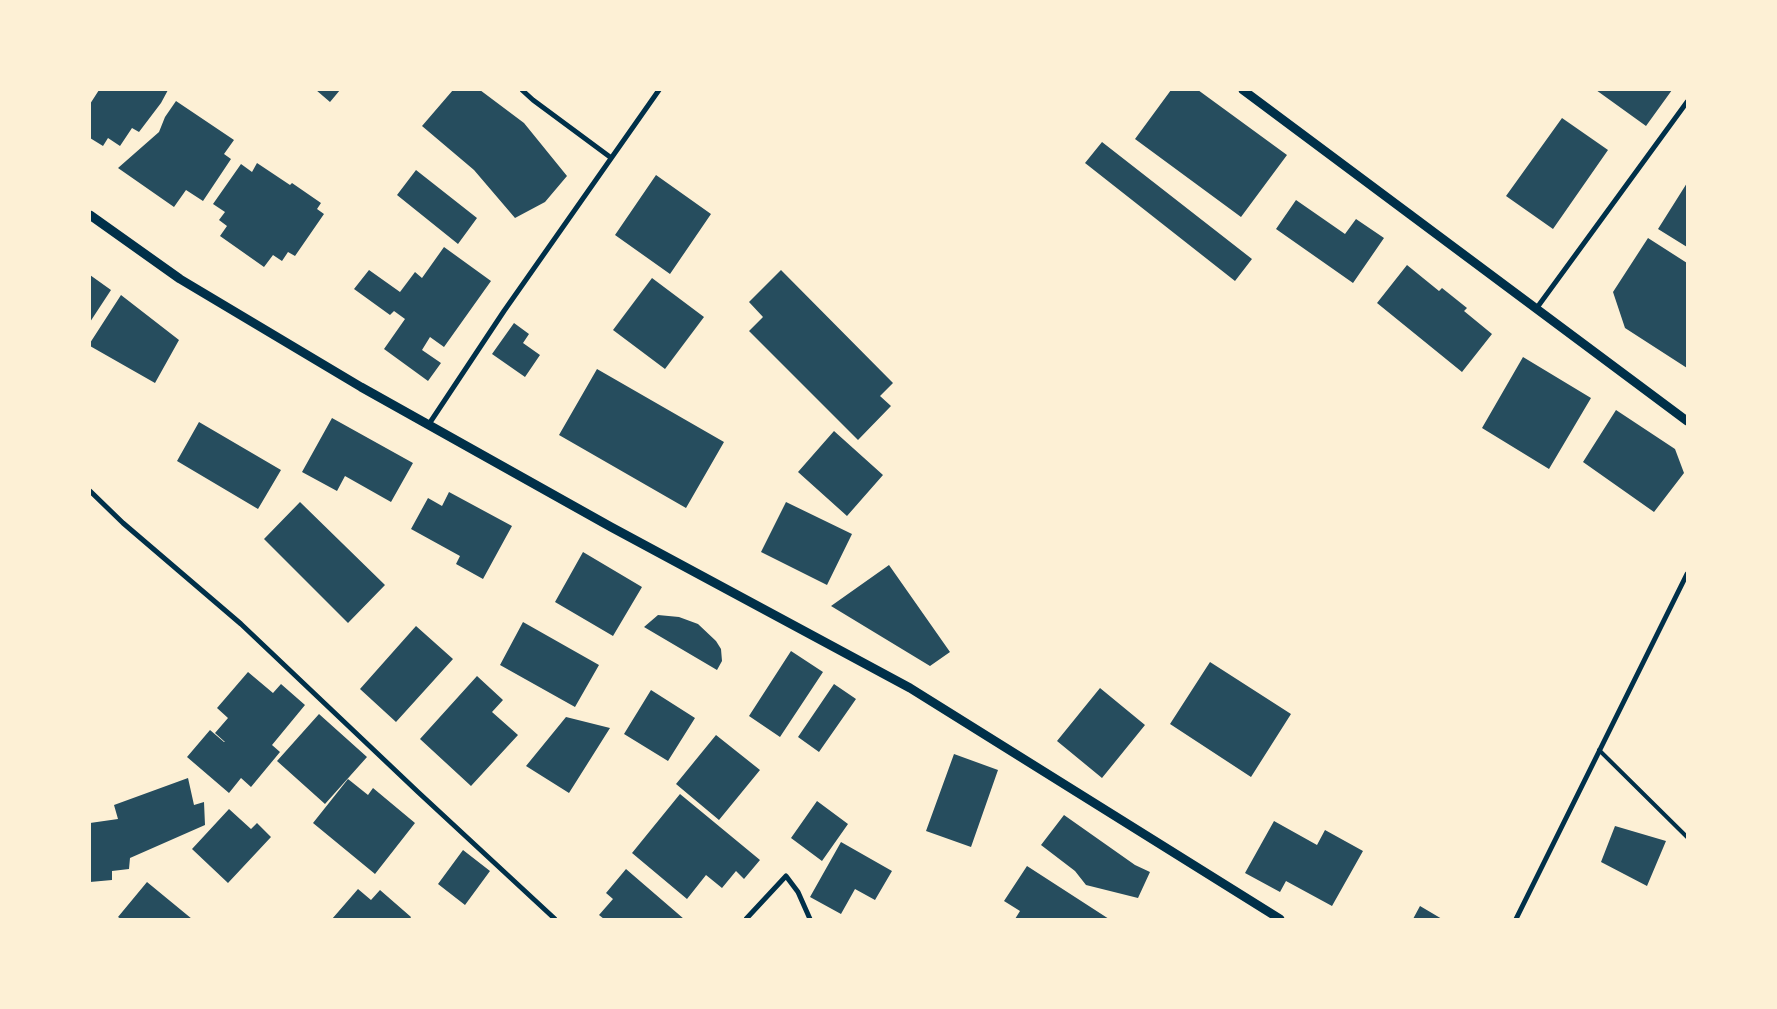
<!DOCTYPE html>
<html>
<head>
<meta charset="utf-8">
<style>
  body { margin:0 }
  #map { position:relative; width:1777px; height:1009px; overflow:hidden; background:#fdf0d5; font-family:"Nunito Sans",sans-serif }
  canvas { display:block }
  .frame { position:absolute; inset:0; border:91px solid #fdf0d5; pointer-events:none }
</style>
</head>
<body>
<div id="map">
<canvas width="1777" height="1009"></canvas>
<div class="frame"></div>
</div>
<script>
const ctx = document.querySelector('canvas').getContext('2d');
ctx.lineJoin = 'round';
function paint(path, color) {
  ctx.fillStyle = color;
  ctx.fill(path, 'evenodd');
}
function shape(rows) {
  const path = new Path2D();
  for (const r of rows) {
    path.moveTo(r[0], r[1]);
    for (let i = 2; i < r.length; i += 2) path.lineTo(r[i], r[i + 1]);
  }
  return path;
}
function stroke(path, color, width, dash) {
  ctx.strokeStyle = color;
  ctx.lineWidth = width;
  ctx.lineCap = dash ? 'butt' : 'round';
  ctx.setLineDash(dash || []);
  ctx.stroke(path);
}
paint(shape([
  [99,90,168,90,161,103,139,132,132,128,120,146,108,138,103,146,90,138,90,104],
  [316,90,340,90,330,102],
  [453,90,480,90,524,123,567,176,545,202,515,218,474,170,422,126],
  [1171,90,1198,90,1287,155,1241,217,1135,139],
  [1596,90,1672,90,1646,126],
  [176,101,234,140,224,154,231,159,203,201,186,190,174,207,118,168,159,132,165,117],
  [1562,118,1608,150,1553,229,1506,196],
  [1102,142,1252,259,1235,281,1085,163],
  [257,163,290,185,292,183,321,203,317,209,324,214,295,256,288,252,282,261,273,255,264,267,220,236,227,226,219,220,225,212,213,204,241,164,252,172],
  [416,170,477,218,458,244,397,195],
  [656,175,711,214,670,274,615,235],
  [1687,183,1687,247,1658,229],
  [1296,200,1345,234,1356,219,1384,238,1353,283,1276,229],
  [1648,238,1687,263,1687,368,1625,328,1613,292],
  [444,247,491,281,444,347,430,337,422,350,441,363,428,381,384,349,405,319,394,311,390,315,354,289,369,270,400,292,415,272,422,278],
  [1407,265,1439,291,1442,288,1467,308,1464,311,1492,334,1462,372,1377,303],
  [781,270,893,383,880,396,891,406,858,440,749,331,763,317,749,302],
  [90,275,111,290,90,322],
  [652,278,704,317,665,369,613,330],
  [121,295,179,340,155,383,90,346,90,343],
  [514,323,529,334,523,343,540,355,525,377,492,354],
  [1523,357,1591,398,1549,469,1482,428],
  [597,369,724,442,686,508,559,435],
  [1616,410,1675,449,1684,473,1654,512,1583,462],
  [332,418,413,463,391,502,345,476,337,491,302,472],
  [199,422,281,470,258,509,177,461],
  [834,431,883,475,847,516,798,472],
  [449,492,512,526,483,579,456,564,460,556,411,529,428,498,442,506],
  [300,502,385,585,348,623,264,539],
  [786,502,852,534,827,585,761,552],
  [583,552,642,587,613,636,555,602],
  [889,565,950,652,930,666,831,606],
  [658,615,679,617,698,624,716,641,721,649,722,661,717,670,644,627],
  [523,622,599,665,575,707,500,665],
  [416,626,453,659,396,722,360,689],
  [791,651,823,672,780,737,749,716],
  [1210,662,1291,714,1251,777,1170,724],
  [248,672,273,693,281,684,305,705,272,745,280,752,251,787,241,778,229,793,187,757,210,730,224,742,225,742,215,733,228,718,217,708],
  [477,676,503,700,492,712,518,735,471,786,420,739],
  [834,684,856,699,819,752,798,737],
  [1100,688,1145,725,1102,778,1057,741],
  [651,690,695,718,668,761,624,734],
  [319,714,367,757,325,804,277,761],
  [566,717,610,728,569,793,526,766],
  [716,735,760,770,719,820,676,784],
  [954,754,998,770,971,847,926,831],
  [188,778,194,805,204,802,205,825,130,858,129,869,112,871,112,880,90,882,90,823,118,819,114,805],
  [348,779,368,795,373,788,415,823,375,874,313,823],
  [680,794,760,860,744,879,736,871,722,888,706,875,687,899,632,853],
  [817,801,848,824,822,861,791,838],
  [229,809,251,829,257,823,271,837,228,883,192,849],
  [1064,815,1135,865,1150,872,1138,898,1086,885,1075,871,1041,845],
  [1274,821,1317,845,1325,830,1363,851,1332,906,1286,881,1280,892,1245,873],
  [1615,826,1666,841,1647,886,1601,862],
  [841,842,892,871,875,900,855,889,841,914,810,897],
  [463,850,490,871,465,905,438,884],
  [1027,866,1109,919,1015,919,1020,911,1004,901],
  [626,869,684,919,604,919,599,915,613,899,606,893],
  [147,882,192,919,121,919,118,917],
  [358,889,371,900,380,890,411,917,410,919,332,919],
  [1420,906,1442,919,1413,919]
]), '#264d5e');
stroke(shape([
  [1599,750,1687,837]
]), '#003049', 4);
stroke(shape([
  [522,90,533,100,610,157],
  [1536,309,1687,102],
  [429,424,504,311,659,90],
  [90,491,123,523,241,624,418,792,555,919],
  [746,919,786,876,798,892,810,919],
  [1516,919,1687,574]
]), '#003049', 5);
stroke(shape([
  [1243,90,1687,421],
  [90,215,180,279,361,387,611,527,910,688,1280,919]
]), '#003049', 9);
</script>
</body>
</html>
